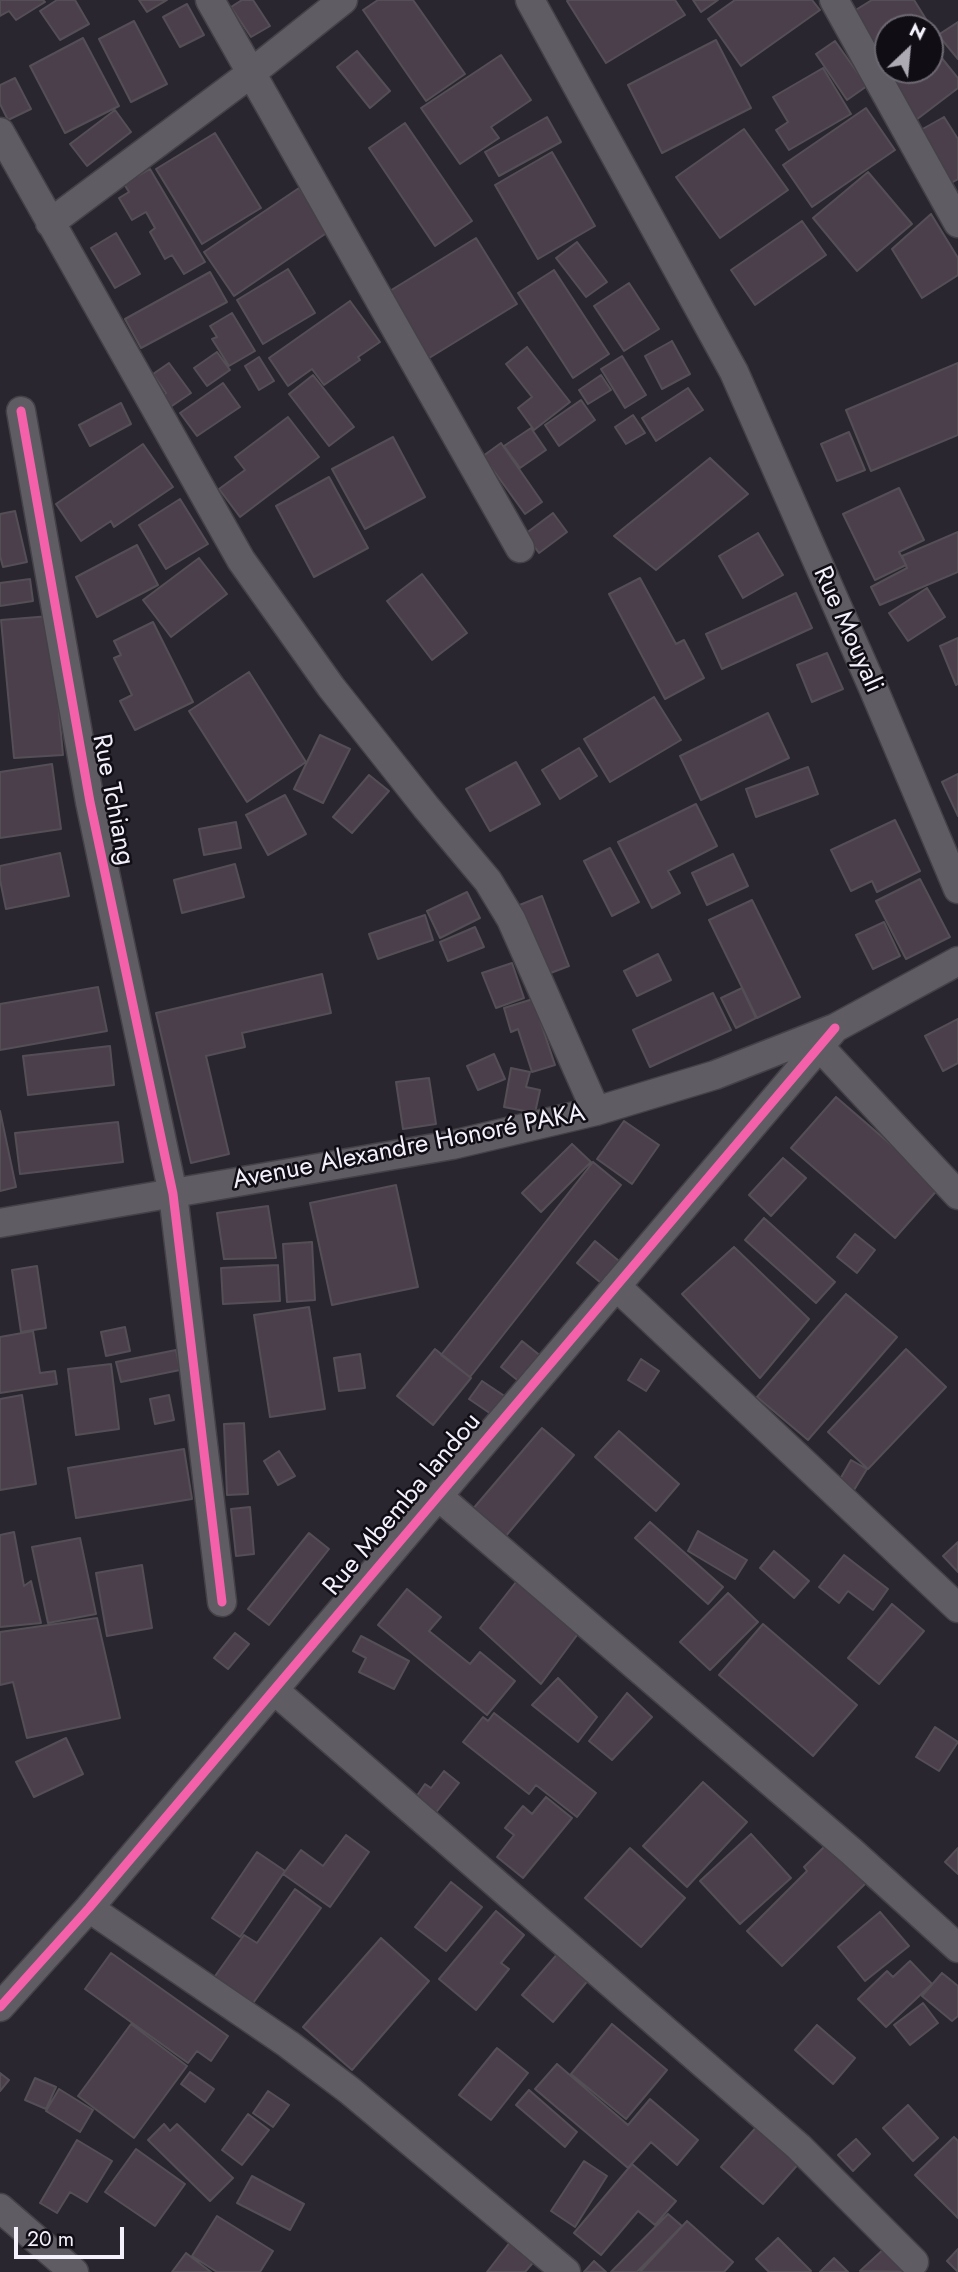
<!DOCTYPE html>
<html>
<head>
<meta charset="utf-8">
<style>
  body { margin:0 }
  #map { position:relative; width:958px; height:2272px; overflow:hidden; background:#2a262f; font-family:Jost,sans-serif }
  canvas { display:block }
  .north { position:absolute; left:874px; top:14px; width:70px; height:70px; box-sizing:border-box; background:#100d15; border:2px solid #6c6871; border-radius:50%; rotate:26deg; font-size:19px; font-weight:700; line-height:28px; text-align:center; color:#f5f1fc }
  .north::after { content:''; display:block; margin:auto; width:24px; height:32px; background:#aeaab4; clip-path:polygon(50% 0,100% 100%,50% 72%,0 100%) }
  .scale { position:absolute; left:14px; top:2227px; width:110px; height:32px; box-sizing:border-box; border:4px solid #f5f1fc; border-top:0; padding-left:9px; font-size:21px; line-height:24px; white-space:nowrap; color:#f5f1fc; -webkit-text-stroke:5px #100d15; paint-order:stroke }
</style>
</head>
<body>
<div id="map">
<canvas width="958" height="2272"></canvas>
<div class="north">N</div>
<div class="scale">20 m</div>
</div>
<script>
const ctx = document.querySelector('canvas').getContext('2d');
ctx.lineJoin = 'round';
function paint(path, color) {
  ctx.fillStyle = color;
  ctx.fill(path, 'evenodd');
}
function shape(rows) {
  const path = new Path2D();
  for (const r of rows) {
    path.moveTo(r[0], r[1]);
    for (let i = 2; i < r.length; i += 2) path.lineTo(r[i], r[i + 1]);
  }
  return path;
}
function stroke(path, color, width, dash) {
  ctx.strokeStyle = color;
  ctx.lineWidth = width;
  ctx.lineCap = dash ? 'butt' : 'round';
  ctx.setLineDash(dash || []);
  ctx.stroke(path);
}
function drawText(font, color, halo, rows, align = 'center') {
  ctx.font = font + ' Jost,sans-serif';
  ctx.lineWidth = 5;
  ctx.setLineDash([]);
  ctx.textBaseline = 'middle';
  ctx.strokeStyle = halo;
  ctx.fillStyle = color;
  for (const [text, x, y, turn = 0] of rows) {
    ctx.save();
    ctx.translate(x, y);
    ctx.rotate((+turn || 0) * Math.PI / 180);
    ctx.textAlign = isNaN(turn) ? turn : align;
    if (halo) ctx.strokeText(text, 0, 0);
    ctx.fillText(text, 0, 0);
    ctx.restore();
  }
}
const building = shape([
  [0,0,43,0,45,2,16,20,9,11,0,16,0,0],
  [57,0,75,0,89,24,60,40,40,11,57,0],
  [139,0,167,0,147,12,139,0],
  [242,0,253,0,270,26,251,37,231,7,242,0],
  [378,0,413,0,465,74,426,101,363,10,378,0],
  [569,0,675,0,685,15,606,63,567,1,569,0],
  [693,0,718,0,701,12,693,0],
  [735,0,812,0,820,10,741,66,708,19,735,0],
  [872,0,914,0,934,32,930,35,930,28,888,28,888,61,886,62,854,11,872,0],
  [187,4,204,35,180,47,163,17,187,4],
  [134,21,167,84,131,102,99,39,134,21],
  [958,22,958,59,938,35,958,22],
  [83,38,119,106,65,133,30,66,83,38],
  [716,40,751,108,662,153,628,85,716,40],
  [835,41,867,86,847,100,816,54,835,41],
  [932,46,958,78,958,88,916,120,886,82,901,70,930,70,930,48,932,46],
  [357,51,390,91,370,108,337,67,357,51],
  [501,55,531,100,491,127,499,138,460,164,421,108,501,55],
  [823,68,851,114,789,150,776,130,788,122,773,97,823,68],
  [15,78,31,109,8,120,0,104,0,85,15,78],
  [866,108,895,150,812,207,783,165,866,108],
  [115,110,131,132,87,166,70,144,115,110],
  [547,117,561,142,499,176,485,152,547,117],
  [944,117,958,139,958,179,951,183,919,131,944,117],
  [405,123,472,221,435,246,369,148,405,123],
  [744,129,788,190,720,238,676,177,744,129],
  [215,133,261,208,202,244,156,169,215,133],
  [552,152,595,226,538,259,495,185,552,152],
  [150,169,205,262,184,274,172,255,165,259,150,232,155,228,146,212,132,220,119,198,129,192,124,184,150,169],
  [868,172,912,224,857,271,813,218,868,172],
  [299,188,328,232,234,296,204,252,299,188],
  [931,214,958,258,958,275,922,298,892,249,931,214],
  [802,221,826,255,755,305,731,270,802,221],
  [116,233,140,274,115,288,91,248,116,233],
  [476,238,517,304,421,363,380,297,476,238],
  [577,242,607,282,586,297,556,258,577,242],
  [288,269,315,313,263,344,237,300,288,269],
  [554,270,609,354,573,378,518,293,554,270],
  [210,272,227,302,141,348,125,319,210,272],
  [629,283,659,329,624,351,594,306,629,283],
  [350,301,380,342,358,357,360,360,324,385,312,369,288,386,269,358,350,301],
  [232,313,255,351,229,366,212,339,217,337,210,326,232,313],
  [672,341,690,374,662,389,645,356,672,341],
  [527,347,570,402,534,430,518,408,532,397,506,364,527,347],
  [217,352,230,370,207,386,194,368,217,352],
  [622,356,646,395,625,408,601,369,622,356],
  [259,357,274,381,259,390,245,366,259,357],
  [169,363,191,393,166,410,158,399,166,393,153,374,169,363],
  [958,363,958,435,871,471,846,410,958,363],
  [313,375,354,427,329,446,289,394,313,375],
  [601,375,611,390,588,404,579,390,601,375],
  [223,383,240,407,197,436,180,413,223,383],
  [688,388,703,410,656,441,642,418,688,388],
  [581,400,595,420,559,446,545,425,581,400],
  [121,403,131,424,90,446,79,425,121,403],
  [633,415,645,433,626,444,615,427,633,415],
  [288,417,319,457,240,517,219,489,245,470,235,457,288,417],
  [531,428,546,450,520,468,504,446,531,428],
  [849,432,865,470,837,481,821,444,849,432],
  [393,437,425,497,365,529,332,469,393,437],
  [501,443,542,502,525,514,483,456,501,443],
  [143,444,173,487,114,527,111,521,81,541,56,504,143,444],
  [710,458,748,494,656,570,614,536,710,458],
  [329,477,368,548,314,577,276,506,329,477],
  [899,488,924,540,899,552,906,565,875,580,843,514,899,488],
  [180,499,208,544,166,569,139,525,180,499],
  [15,511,27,562,3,567,0,556,0,514,15,511],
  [553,513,567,532,539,553,525,534,553,513],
  [958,532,958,572,880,605,871,587,907,568,902,556,958,532],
  [758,533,783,575,743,598,719,556,758,533],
  [137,545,158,585,97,617,76,577,137,545],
  [199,558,227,594,171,637,143,600,199,558],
  [422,574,467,633,432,660,387,601,422,574],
  [640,578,676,644,684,640,704,678,665,699,609,594,640,578],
  [30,579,33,601,0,606,0,583,30,579],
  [927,588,945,617,908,641,889,613,927,588],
  [796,593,812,628,722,669,706,634,796,593],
  [50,616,63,755,14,758,1,620,50,616],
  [153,622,193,702,135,730,120,701,132,695,114,658,121,655,114,641,153,622],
  [958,638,958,684,956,685,940,646,958,638],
  [827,653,843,689,812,702,797,665,827,653],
  [249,672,306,762,247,802,189,711,249,672],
  [654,697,681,740,610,782,584,739,654,697],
  [768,713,789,758,701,800,680,756,768,713],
  [320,735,350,749,323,803,294,789,320,735],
  [579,748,597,776,560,799,542,770,579,748],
  [516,762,540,804,490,831,466,789,516,762],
  [52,764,61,829,0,838,0,772,52,764],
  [808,767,818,794,756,817,746,789,808,767],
  [958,774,958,816,942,782,958,774],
  [369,775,389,791,352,833,333,817,369,775],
  [285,795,306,834,268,855,246,815,285,795],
  [696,804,717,846,668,871,680,893,652,908,618,842,696,804],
  [895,820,920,871,877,892,872,881,851,891,831,850,895,820],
  [236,822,241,848,204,855,199,829,236,822],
  [610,848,639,902,612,916,584,861,610,848],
  [60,853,69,896,6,909,0,880,0,866,60,853],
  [733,854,748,886,707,905,692,873,733,854],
  [235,864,244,897,182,913,174,880,235,864],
  [920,879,950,937,906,959,876,901,920,879],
  [467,892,480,918,440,938,427,911,467,892],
  [542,896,569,966,540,977,512,908,542,896],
  [752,900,800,997,757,1018,709,920,752,900],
  [425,915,433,940,378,959,369,934,425,915],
  [884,922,900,956,873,969,856,935,884,922],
  [475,927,484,947,448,961,440,942,475,927],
  [658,954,671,980,637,996,624,971,658,954],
  [512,963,524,998,496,1008,482,973,512,963],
  [322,974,331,1013,242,1033,245,1047,206,1056,229,1154,191,1163,156,1013,322,974],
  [98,987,107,1031,0,1050,0,1004,98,987],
  [742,988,756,1018,736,1028,721,998,742,988],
  [713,993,731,1030,650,1067,633,1030,713,993],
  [533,999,555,1065,532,1072,518,1029,511,1032,504,1008,533,999],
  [958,1019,958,1063,943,1071,925,1036,958,1019],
  [110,1046,114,1085,28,1095,23,1056,110,1046],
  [494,1054,505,1079,478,1090,467,1066,494,1054],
  [511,1068,530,1072,526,1087,540,1090,535,1113,504,1107,511,1068],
  [429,1078,436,1124,403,1129,396,1082,429,1078],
  [836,1097,940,1187,895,1238,791,1148,836,1097],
  [0,1111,16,1187,0,1191,0,1111],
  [624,1121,659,1145,632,1184,597,1159,624,1121],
  [118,1122,123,1162,20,1174,15,1133,118,1122],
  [572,1144,591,1162,541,1212,522,1193,572,1144],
  [783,1158,806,1178,771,1216,749,1195,783,1158],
  [593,1162,621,1185,470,1377,441,1355,593,1162],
  [396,1185,418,1287,332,1305,310,1203,396,1185],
  [268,1206,276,1258,224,1259,217,1213,268,1206],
  [764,1218,835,1282,816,1303,745,1240,764,1218],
  [855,1234,875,1250,857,1273,837,1257,855,1234],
  [595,1241,619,1261,601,1283,577,1263,595,1241],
  [312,1242,315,1300,287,1302,283,1244,312,1242],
  [734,1247,809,1319,760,1378,682,1294,734,1247],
  [278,1265,280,1301,223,1304,221,1268,278,1265],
  [37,1266,46,1328,21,1332,12,1270,37,1266],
  [846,1294,897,1337,808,1440,757,1397,846,1294],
  [309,1307,325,1409,270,1417,254,1315,309,1307],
  [125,1327,130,1351,106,1356,101,1332,125,1327],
  [33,1331,40,1373,55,1371,57,1384,0,1393,0,1337,33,1331],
  [522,1341,542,1357,521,1383,501,1367,522,1341],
  [435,1349,471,1378,433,1425,397,1396,435,1349],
  [906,1349,946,1387,868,1469,828,1432,906,1349],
  [176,1350,180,1370,121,1382,116,1362,176,1350],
  [360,1354,365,1388,339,1391,334,1358,360,1354],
  [641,1359,659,1371,646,1391,628,1380,641,1359],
  [111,1364,119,1429,76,1435,68,1369,111,1364],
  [482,1381,506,1397,494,1416,469,1399,482,1381],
  [22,1395,36,1484,0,1490,0,1399,22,1395],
  [169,1395,174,1420,155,1424,150,1399,169,1395],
  [244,1423,248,1494,227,1495,224,1424,244,1423],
  [542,1428,574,1455,505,1537,472,1510,542,1428],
  [619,1431,679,1484,656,1511,595,1457,619,1431],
  [184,1449,192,1499,76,1518,68,1468,184,1449],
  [279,1451,295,1476,278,1485,264,1461,279,1451],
  [851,1460,867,1469,854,1490,839,1481,851,1460],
  [250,1507,254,1554,236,1556,231,1509,250,1507],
  [650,1522,723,1587,708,1604,635,1538,650,1522],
  [698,1531,747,1560,735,1579,688,1551,698,1531],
  [14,1532,24,1586,31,1581,41,1623,0,1627,0,1535,14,1532],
  [309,1533,329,1549,269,1625,248,1609,309,1533],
  [80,1538,96,1614,48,1623,32,1547,80,1538],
  [958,1542,958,1572,943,1556,958,1542],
  [774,1551,809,1581,794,1598,760,1568,774,1551],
  [844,1555,888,1589,873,1610,848,1591,839,1603,819,1587,844,1555],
  [142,1565,152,1628,107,1636,96,1573,142,1565],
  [516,1582,580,1631,541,1684,480,1628,516,1582],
  [407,1589,441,1617,429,1631,470,1664,480,1652,515,1681,487,1715,378,1625,407,1589],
  [728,1593,758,1622,710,1670,680,1642,728,1593],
  [892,1604,924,1631,879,1684,848,1658,892,1604],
  [97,1618,120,1718,27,1738,13,1682,0,1685,0,1632,97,1618],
  [763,1624,857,1705,813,1756,719,1675,763,1624],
  [235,1633,249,1644,228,1669,214,1658,235,1633],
  [361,1636,409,1661,394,1689,359,1672,366,1658,353,1651,361,1636],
  [558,1678,597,1717,578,1742,532,1705,558,1678],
  [627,1693,652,1717,612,1760,589,1741,627,1693],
  [494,1713,596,1793,577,1817,536,1785,529,1794,463,1742,483,1717,488,1721,494,1713],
  [935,1727,958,1742,939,1771,916,1757,935,1727],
  [66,1738,83,1774,34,1797,16,1762,66,1738],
  [444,1771,459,1783,434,1815,414,1800,425,1784,431,1788,444,1771],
  [703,1782,747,1822,687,1887,643,1846,703,1782],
  [546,1797,572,1818,523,1878,497,1857,514,1835,505,1828,523,1806,532,1814,546,1797],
  [751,1834,791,1878,740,1924,700,1881,751,1834],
  [346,1835,369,1852,330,1907,283,1874,301,1850,323,1866,346,1835],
  [829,1842,868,1881,782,1966,747,1931,807,1871,804,1867,829,1842],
  [630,1848,685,1898,641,1947,585,1898,630,1848],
  [958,1848,958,1874,945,1862,958,1848],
  [257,1852,285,1871,240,1937,212,1918,257,1852],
  [451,1882,482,1907,446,1951,415,1927,451,1882],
  [295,1889,321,1908,251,2006,213,1979,244,1935,257,1943,295,1889],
  [496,1911,524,1935,501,1963,509,1969,476,2010,439,1979,496,1911],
  [880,1912,909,1946,865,1981,838,1947,880,1912],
  [381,1938,429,1981,352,2070,303,2027,381,1938],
  [559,1952,590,1978,553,2022,522,1995,559,1952],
  [111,1953,228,2036,211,2061,197,2051,188,2063,85,1989,111,1953],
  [910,1961,932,1984,886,2027,858,1999,887,1971,893,1977,910,1961],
  [942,1973,958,1986,958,2016,952,2021,922,1996,942,1973],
  [923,2003,938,2023,910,2045,894,2025,923,2003],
  [131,2024,187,2066,134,2138,78,2096,131,2024],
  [612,2024,667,2070,626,2119,571,2074,612,2024],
  [817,2025,855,2058,833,2084,795,2050,817,2025],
  [497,2048,528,2073,491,2120,459,2095,497,2048],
  [557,2064,628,2125,650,2099,698,2140,677,2165,651,2142,628,2168,535,2089,557,2064],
  [190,2072,214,2089,205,2102,181,2084,190,2072],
  [0,2073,9,2080,0,2091,0,2073],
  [35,2078,56,2087,46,2109,25,2100,35,2078],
  [59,2089,93,2110,80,2132,46,2111,59,2089],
  [529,2090,577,2132,565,2147,516,2105,529,2090],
  [268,2091,289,2105,273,2127,253,2113,268,2091],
  [908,2105,938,2138,913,2161,883,2128,908,2105],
  [248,2114,269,2130,242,2165,222,2150,248,2114],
  [164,2124,170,2131,177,2124,233,2178,210,2201,148,2140,164,2124],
  [759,2124,801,2161,763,2204,721,2167,759,2124],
  [954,2137,958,2141,958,2218,915,2175,954,2137],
  [856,2139,870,2154,853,2171,838,2155,856,2139],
  [77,2140,112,2161,87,2202,70,2192,57,2213,40,2203,77,2140],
  [136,2149,185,2184,155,2226,105,2192,136,2149],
  [584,2161,607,2176,575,2227,551,2211,584,2161],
  [632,2164,676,2201,655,2225,638,2211,601,2255,574,2233,632,2164],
  [252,2176,304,2204,290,2230,237,2203,252,2176],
  [668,2214,682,2226,637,2272,611,2272,668,2214],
  [217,2216,273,2251,260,2272,217,2272,192,2256,217,2216],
  [687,2221,733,2262,724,2272,640,2272,687,2221],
  [514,2237,538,2257,525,2272,487,2272,514,2237],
  [778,2238,811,2271,810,2272,769,2272,756,2259,778,2238],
  [887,2246,910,2272,860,2271,887,2246],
  [958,2249,958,2272,947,2261,958,2249],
  [186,2253,211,2272,172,2272,186,2253],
  [834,2258,848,2272,820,2272,834,2258],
  [594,2261,606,2272,584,2272,594,2261]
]);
paint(building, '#4b3f4c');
stroke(building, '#544f56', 2);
const street = shape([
  [210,0,520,548],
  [530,0,734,372,874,690,958,889],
  [834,0,958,223],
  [0,132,241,560,331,687,426,807,488,881,511,919,596,1111],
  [50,223,250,74,343,0],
  [21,411,90,802,173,1194,222,1602],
  [819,1046,958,1195],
  [0,1223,452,1145,596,1111,715,1075,835,1028,958,961],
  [616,1286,958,1608],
  [438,1496,851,1851,958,1948],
  [274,1690,799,2147,914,2262],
  [89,1908,288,2044,349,2090,566,2272],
  [0,2007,89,1908,835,1028],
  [0,2208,74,2272]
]);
stroke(street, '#444148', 31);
stroke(street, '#605c64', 28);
stroke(shape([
  [21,411,90,802,173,1194,222,1602],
  [0,2007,89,1908,835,1028]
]), '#f560ab', 9);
drawText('26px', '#f5f1fc', '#100d15', [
  ["Rue Mouyali",847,630,66],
  ["Rue Tchiang",112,800,79],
  ["Avenue Alexandre Honoré PAKA",409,1148,-11],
  ["Rue Mbemba landou",403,1505,-50]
]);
</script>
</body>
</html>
